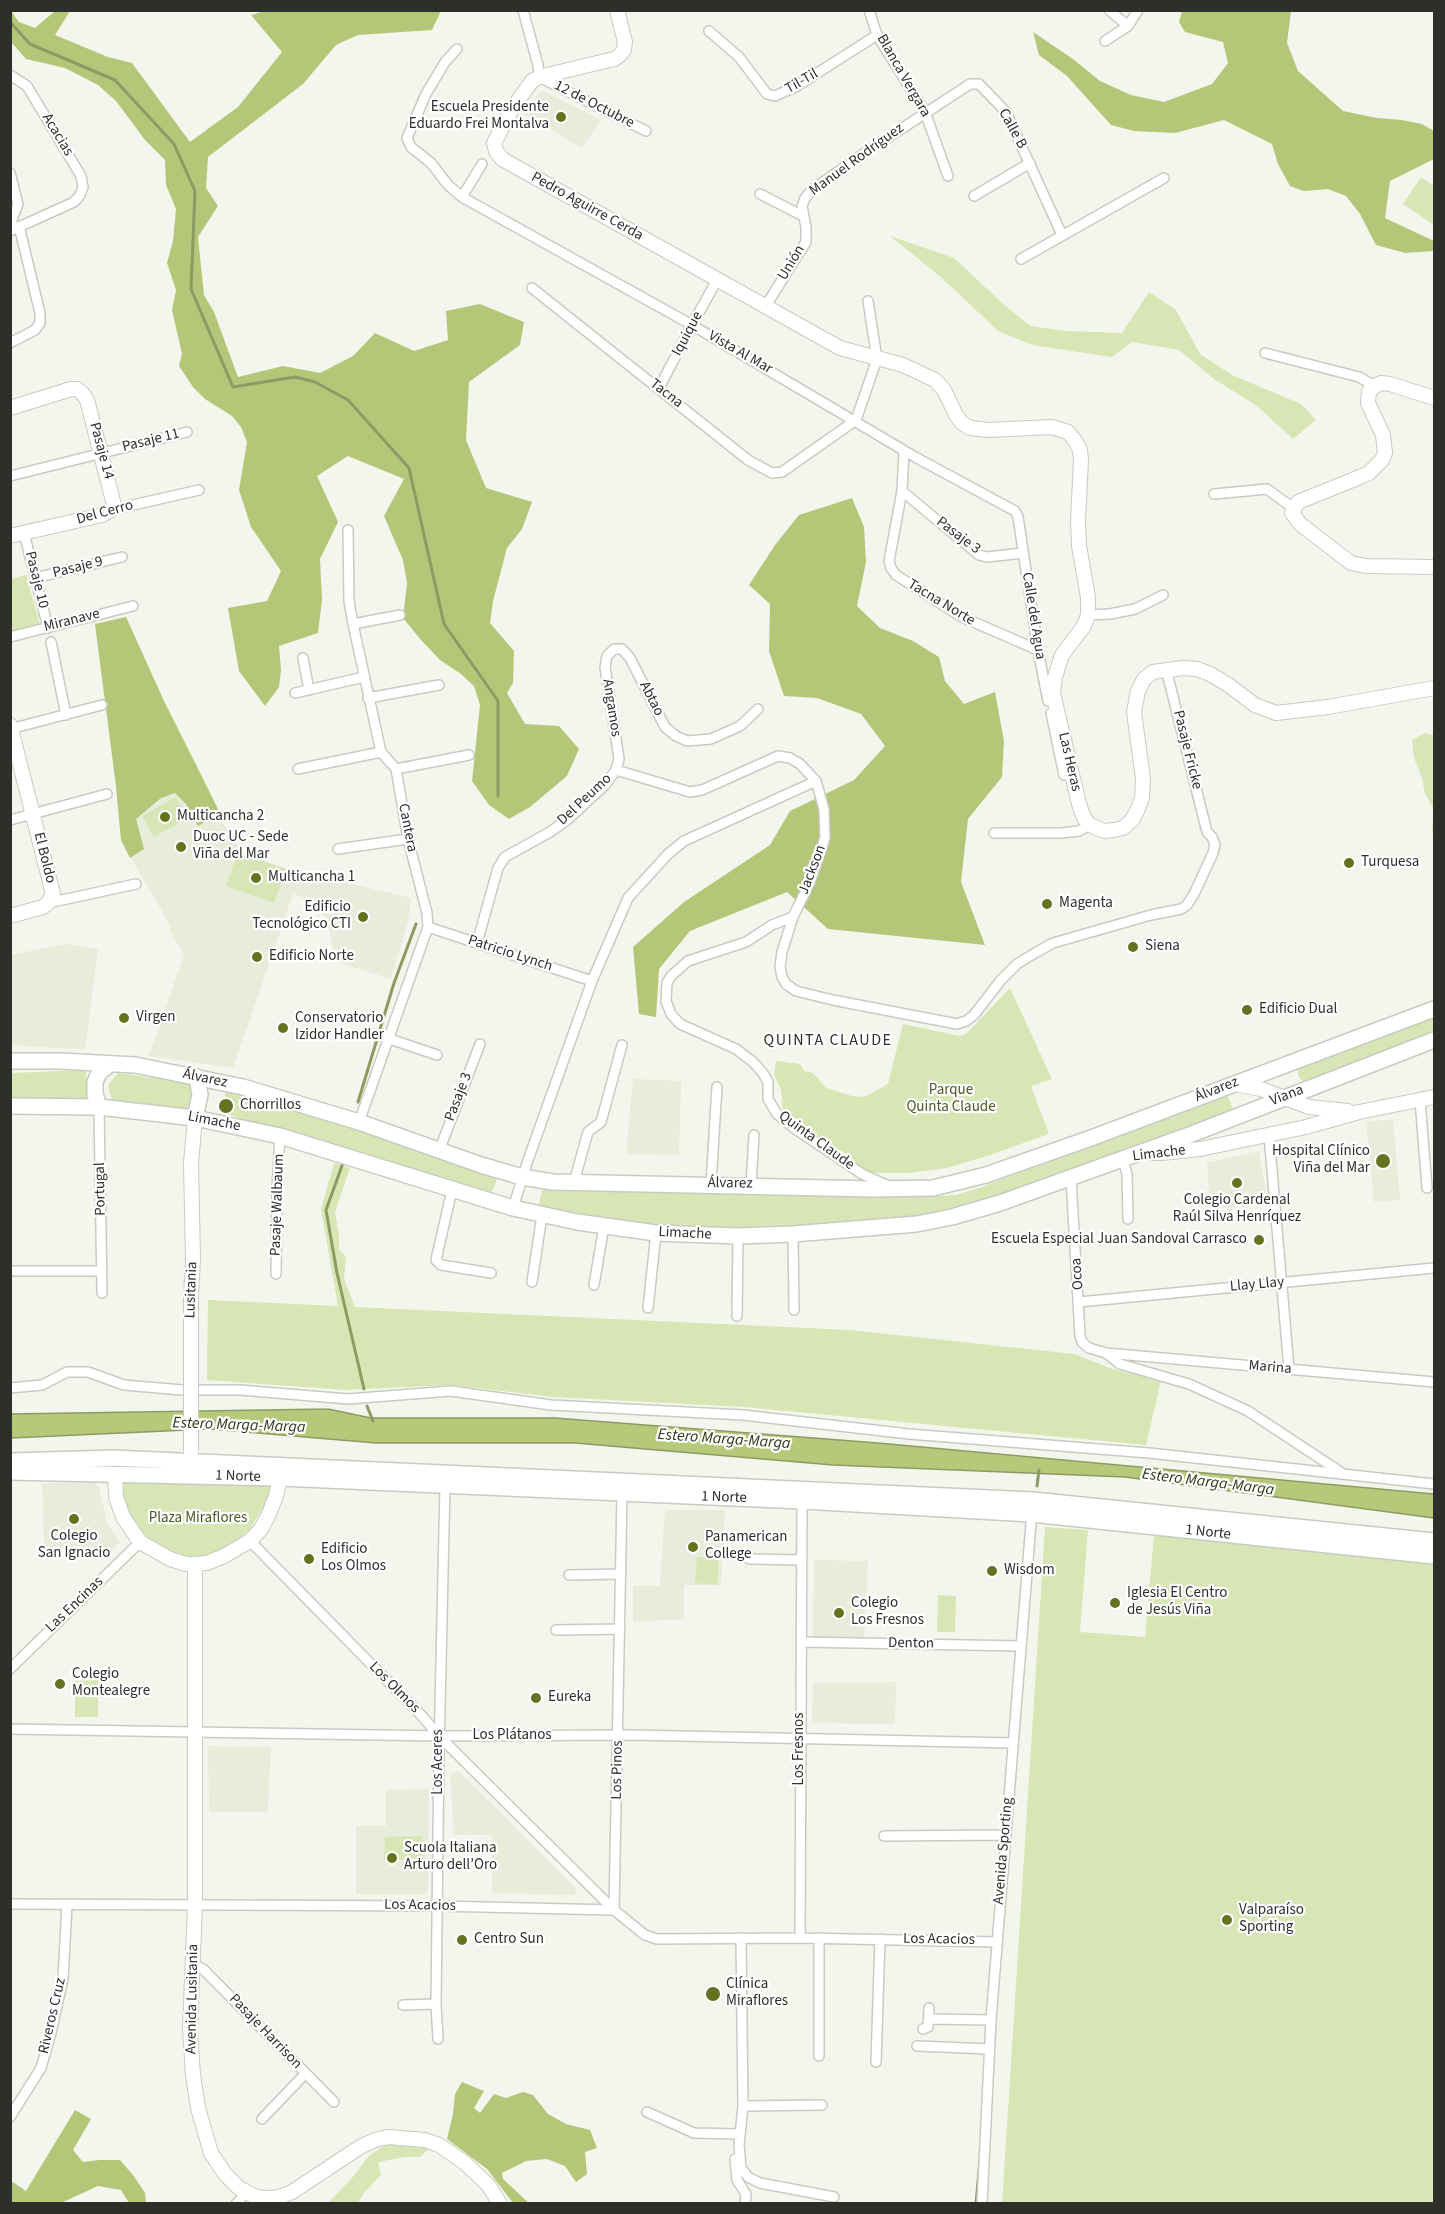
<!DOCTYPE html>
<html>
<head>
<meta charset="utf-8">
<style>
  body { margin:0 }
  #map { position:relative; width:1445px; height:2214px; overflow:hidden; background:#f4f6ed; font-family:"Source Sans 3",sans-serif }
  canvas { display:block }
  .frame { position:absolute; inset:0; border:12px solid #2e2f2b; pointer-events:none }
</style>
</head>
<body>
<div id="map">
<canvas width="1445" height="2214"></canvas>
<div class="frame"></div>
</div>
<script>
const ctx = document.querySelector('canvas').getContext('2d');
ctx.lineJoin = 'round';
function paint(path, color) {
  ctx.fillStyle = color;
  ctx.fill(path, 'evenodd');
}
function shape(rows) {
  const path = new Path2D();
  for (const r of rows) {
    path.moveTo(r[0], r[1]);
    for (let i = 2; i < r.length; i += 2) path.lineTo(r[i], r[i + 1]);
  }
  return path;
}
function stroke(path, color, width, dash) {
  ctx.strokeStyle = color;
  ctx.lineWidth = width;
  ctx.lineCap = dash ? 'butt' : 'round';
  ctx.setLineDash(dash || []);
  ctx.stroke(path);
}
function drawText(font, color, halo, rows, align = 'center') {
  ctx.font = font + ' "Source Sans 3",sans-serif';
  ctx.lineWidth = 4.5;
  ctx.setLineDash([]);
  ctx.textBaseline = 'middle';
  ctx.strokeStyle = halo;
  ctx.fillStyle = color;
  for (const [text, x, y, turn = 0] of rows) {
    ctx.save();
    ctx.translate(x, y);
    ctx.rotate((+turn || 0) * Math.PI / 180);
    ctx.textAlign = isNaN(turn) ? turn : align;
    if (halo) ctx.strokeText(text, 0, 0);
    ctx.fillText(text, 0, 0);
    ctx.restore();
  }
}
paint(shape([
  [541,90,601,120,582,148,523,114],
  [126,617,164,701,202,775,223,823,243,854,281,867,411,898,408,922,391,979,334,961,331,937,328,924,321,912,308,899,293,894,233,1068,149,1056,184,955,169,929,171,927,121,840,116,786,95,624],
  [65,944,98,949,85,1050,11,1045,11,955],
  [633,1079,681,1081,679,1155,626,1154],
  [1393,1119,1400,1200,1374,1202,1366,1122],
  [1259,1151,1268,1203,1210,1209,1207,1163],
  [42,1483,95,1483,99,1487,107,1523,120,1542,101,1560,84,1546,44,1548],
  [665,1510,725,1510,721,1585,684,1585,684,1619,633,1622,633,1586,660,1586],
  [814,1560,868,1561,864,1638,813,1638],
  [896,1682,895,1724,812,1723,813,1683],
  [208,1746,271,1747,268,1812,209,1812],
  [458,1770,576,1888,575,1895,492,1893,492,1835,454,1835,450,1775],
  [429,1789,428,1890,425,1894,356,1894,356,1826,386,1826,386,1790]
]), '#e7ecdb');
paint(shape([
  [1421,177,1434,186,1434,225,1403,204],
  [890,236,954,258,1002,303,1030,326,1066,331,1122,333,1149,292,1176,310,1200,354,1232,375,1301,404,1316,420,1293,439,1257,406,1214,379,1179,350,1132,342,1112,357,1032,345,998,331,942,278],
  [26,575,40,625,11,633,11,579],
  [1425,733,1434,735,1434,833,1432,833,1434,809,1425,794,1422,778,1414,758,1412,740],
  [176,797,188,818,154,837,142,816],
  [238,852,286,869,274,903,226,886],
  [1010,988,1052,1079,1031,1086,1049,1134,984,1157,947,1168,908,1173,875,1173,864,1170,847,1154,814,1137,793,1122,783,1109,781,1090,774,1075,776,1061,800,1064,804,1071,813,1073,826,1088,852,1096,864,1097,888,1084,903,1024,959,1036,966,1034],
  [1434,1016,1434,1035,1305,1084,1299,1077,1297,1068],
  [86,1070,86,1101,11,1101,10,1073],
  [118,1073,189,1083,193,1093,191,1103,185,1110,117,1103,111,1098,108,1085],
  [226,1090,355,1126,498,1176,491,1195,428,1177,345,1148,222,1113],
  [1227,1095,1234,1112,966,1209,921,1218,722,1233,538,1208,543,1187,923,1197,956,1195,979,1188],
  [334,1163,350,1168,335,1212,339,1235,339,1250,346,1257,344,1279,355,1307,850,1330,1074,1354,1112,1369,1161,1381,1146,1445,744,1407,553,1397,451,1385,345,1390,207,1380,208,1300,338,1306,321,1209],
  [124,1480,271,1483,269,1497,250,1529,233,1545,216,1555,197,1558,177,1554,157,1545,139,1531,131,1520,123,1502],
  [1045,1527,1088,1530,1080,1632,1145,1637,1154,1535,1434,1561,1434,2203,1002,2204],
  [697,1557,719,1559,717,1585,695,1583],
  [938,1595,956,1596,955,1632,937,1632],
  [98,1680,98,1717,75,1717,75,1681],
  [422,1836,422,1860,384,1860,385,1837],
  [409,2142,429,2149,420,2157,405,2157,378,2162,381,2175,364,2193,358,2203,327,2204,352,2178,369,2156,387,2144]
]), '#d8e5b4');
paint(shape([
  [268,10,441,11,432,30,358,35,336,45,303,84,208,157,206,188,218,206,198,237,204,295,214,312,238,377,283,366,320,373,353,356,375,333,414,351,448,340,446,311,480,304,524,322,520,345,469,382,466,440,486,488,532,502,522,529,507,548,493,601,490,623,514,651,513,683,507,693,525,724,559,726,579,749,567,776,530,807,509,819,489,805,472,781,480,705,474,686,461,674,440,660,421,640,403,618,407,583,403,560,384,516,404,479,348,456,317,476,338,522,320,559,322,600,318,633,279,646,281,670,279,687,265,706,239,671,228,608,267,601,281,571,251,527,239,490,247,442,241,427,232,416,205,399,193,387,179,366,182,354,172,310,176,290,167,263,173,241,176,209,166,185,165,160,145,140,116,101,98,85,65,68,26,59,11,42,11,11,19,22,35,28,55,11,70,11,55,35,108,57,132,63,190,142,238,107,282,52,251,15],
  [1182,11,1291,11,1287,43,1298,71,1343,111,1377,118,1402,120,1422,124,1434,131,1434,159,1390,181,1385,218,1434,241,1434,251,1405,253,1376,245,1360,214,1346,196,1328,189,1304,191,1290,186,1278,164,1272,144,1224,120,1175,133,1134,131,1111,125,1067,76,1039,55,1033,32,1073,59,1100,81,1131,95,1164,102,1212,84,1228,63,1223,42,1185,32,1179,22],
  [852,498,864,527,866,562,857,606,880,628,913,641,939,657,945,681,964,704,995,692,1004,741,1002,777,968,819,961,882,985,945,828,929,787,892,690,931,659,969,656,1017,639,1014,633,947,684,902,770,845,790,811,854,780,885,746,861,714,817,698,784,696,769,651,770,604,749,585,775,545,799,515],
  [126,617,164,701,220,813,198,826,186,804,175,793,161,798,136,819,144,849,130,858,121,840,116,786,95,624],
  [462,2082,484,2091,474,2108,480,2113,494,2094,506,2098,523,2092,533,2095,548,2114,566,2124,590,2130,597,2148,585,2152,587,2174,576,2182,565,2166,547,2159,526,2161,502,2173,503,2179,529,2203,513,2203,487,2169,447,2139,453,2114,455,2094],
  [75,2110,91,2119,73,2150,83,2162,99,2160,120,2160,133,2175,145,2193,146,2203,129,2203,121,2190,98,2186,61,2203,11,2203,11,2184,13,2182,26,2191]
]), '#b4c779');
const water = shape([
  [328,1409,371,1418,555,1418,878,1443,1434,1494,1434,1518,1125,1477,833,1465,575,1443,376,1443,210,1429,11,1438,10,1414,328,1409]
]);
paint(water, '#b6c97b');
stroke(water, '#8d9b63', 1.5);
stroke(shape([
  [10,22,30,44,115,80,174,144,195,191,191,289,233,387,295,377,315,382,348,400,409,468,444,624,498,701,498,796],
  [358,1102,394,983,416,924],
  [343,1163,326,1210,337,1273,364,1389],
  [367,1406,373,1421],
  [1037,1486,1039,1470],
  [976,2204,980,2160]
]), '#8d9b63', 3);
const street = shape([
  [523,10,538,65,539,77,646,131],
  [869,10,877,35,925,112,948,176],
  [1109,10,1128,26],
  [709,31,739,57,767,94,775,96,797,86,877,35],
  [1105,41,1128,26,1138,10],
  [457,49,445,62,426,94,407,138,411,147,431,163,448,185,462,197,692,325,915,457,1015,511,1018,517,1038,650,1048,701],
  [10,75,27,86,81,176,83,187,80,195,74,202,10,231],
  [10,173,18,204,10,225],
  [760,194,803,216],
  [974,196,1030,163],
  [462,197,482,164],
  [1021,259,1164,178],
  [532,288,748,460,772,473,782,472,856,420,877,359,868,301],
  [765,307,806,242,806,227,802,206,805,198,812,190,869,150,970,84,979,84,1006,112,1062,235],
  [10,343,35,330,40,323,40,313,19,226],
  [1265,353,1359,377,1375,386],
  [659,388,692,325,717,280],
  [904,451,902,491,889,561,891,568,896,575,962,617,1038,650],
  [10,476,187,432],
  [902,491,979,555,987,557,1023,553],
  [1214,494,1267,489,1293,508],
  [111,510,199,490],
  [348,530,349,601,353,624,381,752,396,769,408,839,427,913,428,927,359,1122],
  [24,533,48,628],
  [35,578,122,557],
  [1088,615,1110,614,1135,609,1163,595],
  [353,624,400,615],
  [10,637,133,606],
  [51,642,66,715],
  [303,658,309,690],
  [295,693,364,677],
  [368,698,439,685],
  [1051,713,1064,775],
  [10,729,102,705],
  [298,769,381,752],
  [396,769,469,755],
  [616,770,619,759,605,667,607,656,614,649,622,649,630,658,665,727,676,736,687,741,711,739,740,726,758,709],
  [816,781,824,809,825,838,810,882,793,917,782,952,780,967,782,977,786,984,796,991,833,1000,957,1024,966,1021,974,1015,1001,980,1017,964,1035,953,1053,943,1151,915,1181,909,1187,905,1194,894,1213,853,1215,845,1212,837,1207,832,1166,669],
  [10,820,107,794],
  [994,833,1061,833,1079,831,1090,825],
  [338,849,408,839],
  [48,903,136,884],
  [793,917,772,925,746,942,688,961,671,976,667,983,666,1001,671,1014,680,1024,736,1049,753,1062,763,1073,768,1082,768,1099,777,1114,794,1128,862,1174,889,1186],
  [428,927,592,981],
  [477,943,498,868,505,857,550,832,567,820,605,785,616,770,690,792,702,790,778,756,790,758,800,764,816,781],
  [387,1038,437,1055],
  [1420,1100,1427,1188],
  [99,1107,102,1293],
  [1269,1135,1289,1369],
  [439,1151,480,1044],
  [1123,1159,1127,1174,1128,1219],
  [1071,1178,1080,1336,1082,1342,1089,1348,1106,1353,1434,1382],
  [574,1182,588,1132,601,1122,622,1045],
  [711,1184,717,1087],
  [751,1185,754,1135],
  [452,1190,436,1260,441,1265,491,1273],
  [513,1208,527,1163,592,981,628,898,668,854,684,841,816,781],
  [793,1234,794,1310],
  [10,1271,102,1271],
  [276,1274,277,1190,280,1136],
  [532,1282,542,1215],
  [594,1285,604,1226],
  [1079,1302,1434,1268],
  [648,1308,656,1233],
  [737,1316,738,1236],
  [1106,1353,1120,1364,1189,1384,1248,1411,1342,1473],
  [10,1388,42,1385,67,1372,88,1372,124,1385,182,1390,240,1390,348,1399,451,1391,551,1405,743,1415,909,1434,1149,1453,1434,1484],
  [250,1541,422,1716,439,1736,614,1910,645,1935,657,1939,800,1938,997,1942],
  [749,1559,801,1560],
  [569,1575,621,1574],
  [556,1630,620,1629],
  [801,1642,1021,1646],
  [10,1669,140,1542],
  [10,1729,439,1736,632,1735,1013,1743],
  [884,1836,1005,1835],
  [10,1904,438,1906,614,1910],
  [614,1910,622,1494],
  [741,1938,743,2106,739,2145,741,2168,748,2177,760,2183,834,2197],
  [800,1938,802,1501],
  [193,1964,203,1969,334,2102],
  [403,2005,436,2004],
  [929,2019,991,2020],
  [923,2029,928,2027,929,2008],
  [438,2039,436,2004,439,1752,445,1485],
  [917,2046,989,2049],
  [819,2056,819,1938],
  [876,2062,880,1939],
  [743,2106,822,2105],
  [647,2112,694,2133,739,2134],
  [10,2117,41,2068,51,2033,63,1979,67,1905],
  [262,2119,305,2074],
  [735,2159,737,2180,746,2194,745,2204],
  [236,2204,246,2193],
  [982,2204,991,2020,1032,1511]
]);
const secondary = shape([
  [617,10,625,42,624,50,620,55,614,59,539,77,532,81,512,109,494,143,496,151,502,159,840,348,903,365,935,380,944,390,956,415,962,423,970,428,989,430,1052,427,1068,432,1076,442,1080,450,1081,460,1078,521,1079,546,1088,597,1088,615,1084,626,1062,655,1055,677,1053,693,1079,804,1084,818,1090,825,1104,831,1114,830,1123,828,1132,820,1137,811,1142,798,1143,779,1134,712,1138,691,1144,679,1153,672,1183,668,1197,669,1210,674,1227,684,1255,705,1276,713,1328,707,1434,688],
  [1434,398,1390,384,1381,383,1375,386,1369,391,1368,403,1383,435,1385,453,1382,460,1369,473,1360,477,1298,502,1292,513,1300,524,1351,563,1366,566,1434,567],
  [10,408,71,389,77,389,82,393,87,400,114,505,111,510,102,515,10,536],
  [10,725,53,894,48,903,43,907,10,916],
  [1234,1084,1261,1089,1309,1107,1348,1111],
  [1142,1153,1162,1153,1200,1149,1306,1127,1359,1112,1434,1097],
  [191,1297,193,1259,191,1163,195,1118],
  [115,1474,116,1497,123,1517,140,1542,170,1559,186,1564,195,1564,207,1563,224,1556,250,1541,261,1529,269,1514,276,1496,280,1478],
  [195,1564,195,1905,190,2029,193,2075,198,2108,211,2153,225,2174,239,2188,256,2197,268,2198,279,2197,292,2192,360,2147,375,2140,388,2137,425,2140,439,2145,465,2163,489,2186,500,2204]
]);
const primary = shape([
  [10,1061,60,1061,135,1065,243,1087,359,1122,481,1165,522,1177,553,1182,873,1189,933,1188,986,1175,1091,1138,1434,1009],
  [10,1106,99,1107,195,1118,280,1136,513,1208,577,1222,656,1233,738,1236,793,1234,917,1224,952,1217,1000,1203,1192,1134,1434,1040],
  [99,1107,95,1094,95,1082,99,1073,110,1064],
  [195,1118,200,1095,197,1077],
  [10,1461,114,1458,1033,1500,1434,1541],
  [10,1472,280,1478,802,1501,1031,1514,1434,1556]
]);
stroke(street, '#c9cbc2', 12);
stroke(secondary, '#c9cbc2', 16);
stroke(primary, '#c9cbc2', 18);
stroke(street, '#fff', 9);
stroke(secondary, '#fff', 14);
stroke(primary, '#fff', 15);
const secondaryBridge = shape([
  [191,1451,191,1297]
]);
stroke(secondaryBridge, '#c9cbc2', 16, []);
stroke(secondaryBridge, '#fff', 14);
for (const [x, y, r, color] of [
  [561,117,6,"#637320"],
  [165,817,6,"#637320"],
  [181,847,6,"#637320"],
  [1349,863,6,"#637320"],
  [256,878,6,"#637320"],
  [1047,904,6,"#637320"],
  [363,917,6,"#637320"],
  [1133,947,6,"#637320"],
  [257,957,6,"#637320"],
  [1247,1010,6,"#637320"],
  [124,1018,6,"#637320"],
  [283,1028,6,"#637320"],
  [226,1106,8,"#637320"],
  [1383,1161,8,"#637320"],
  [1237,1183,6,"#637320"],
  [1259,1240,6,"#637320"],
  [74,1519,6,"#637320"],
  [693,1547,6,"#637320"],
  [309,1559,6,"#637320"],
  [992,1571,6,"#637320"],
  [1115,1603,6,"#637320"],
  [839,1613,6,"#637320"],
  [60,1684,6,"#637320"],
  [536,1698,6,"#637320"],
  [392,1858,6,"#637320"],
  [1227,1920,6,"#637320"],
  [462,1940,6,"#637320"],
  [713,1994,8,"#637320"]
]) {
  const dot = new Path2D();
  dot.arc(x, y, r, 0, 2 * Math.PI);
  ctx.fillStyle = color;
  ctx.fill(dot);
  stroke(dot, '#fff', 2);
}
drawText('15px', '#2e2f2b', '#fff', [
  ["Blanca Vergara",903,76,60],
  ["Til-Til",802,82,-30],
  ["12 de Octubre",594,105,27],
  ["Calle B",1012,129,61],
  ["Acacias",57,135,59],
  ["Manuel Rodríguez",857,160,-36],
  ["Pedro Aguirre Cerda",587,207,29],
  ["Unión",792,263,-59],
  ["Iquique",688,334,-62],
  ["Vista Al Mar",740,353,30],
  ["Tacna",666,394,38],
  ["Pasaje 11",151,441,-14],
  ["Pasaje 14",101,451,75],
  ["Del Cerro",105,513,-15],
  ["Pasaje 3",958,536,37],
  ["Pasaje 9",78,568,-14],
  ["Pasaje 10",36,580,76],
  ["Tacna Norte",941,603,31],
  ["Calle del Agua",1033,616,81],
  ["Miranave",72,621,-14],
  ["Abtao",651,699,63],
  ["Angamos",611,708,81],
  ["Pasaje Fricke",1187,750,76],
  ["Las Heras",1069,762,77],
  ["Del Peumo",585,800,-43],
  ["Cantera",407,828,79],
  ["El Boldo",44,858,76],
  ["Jackson",813,870,-69],
  ["Patricio Lynch",510,954,18],
  ["Álvarez",205,1079,12],
  ["Álvarez",1217,1090,-21],
  ["Viana",1287,1096,-21],
  ["Pasaje 3",459,1097,-69],
  ["Limache",214,1122,11],
  ["Quinta Claude",816,1141,36],
  ["Limache",1159,1154,-7],
  ["Álvarez",730,1184,1],
  ["Portugal",101,1189,-91],
  ["Pasaje Walbaum",278,1205,-88],
  ["Limache",685,1234,3],
  ["Ocoa",1078,1274,-94],
  ["Llay Llay",1257,1285,-5],
  ["Lusitania",192,1290,-88],
  ["Marina",1270,1368,5],
  ["1 Norte",238,1477,2],
  ["1 Norte",724,1498,2],
  ["1 Norte",1208,1533,6],
  ["Las Encinas",75,1605,-44],
  ["Denton",911,1644,1],
  ["Los Olmos",394,1688,45],
  ["Los Plátanos",512,1736],
  ["Los Fresnos",800,1749,-90],
  ["Los Aceres",439,1762,-90],
  ["Los Pinos",618,1770,-89],
  ["Avenida Sporting",1004,1851,-85],
  ["Los Acacios",420,1906,1],
  ["Los Acacios",939,1940,1],
  ["Avenida Lusitania",193,1999,-89],
  ["Riveros Cruz",53,2016,-77],
  ["Pasaje Harrison",265,2032,46]
]);
drawText('15px', '#2e2f2b', '#fff', [
  ["Escuela Presidente",549,108,"right"],
  ["Eduardo Frei Montalva",549,125,"right"],
  ["Multicancha 2",177,817],
  ["Duoc UC - Sede",193,838],
  ["Viña del Mar",193,855],
  ["Turquesa",1361,863],
  ["Multicancha 1",268,878],
  ["Magenta",1059,904],
  ["Edificio",351,908,"right"],
  ["Tecnológico CTI",351,925,"right"],
  ["Siena",1145,947],
  ["Edificio Norte",269,957],
  ["Edificio Dual",1259,1010],
  ["Virgen",136,1018],
  ["Conservatorio",295,1019],
  ["Izidor Handler",295,1036],
  ["Chorrillos",240,1106],
  ["Hospital Clínico",1370,1152,"right"],
  ["Viña del Mar",1370,1169,"right"],
  ["Colegio Cardenal",1237,1201,"center"],
  ["Raúl Silva Henríquez",1237,1218,"center"],
  ["Escuela Especial Juan Sandoval Carrasco",1247,1240,"right"],
  ["Colegio",74,1537,"center"],
  ["San Ignacio",74,1554,"center"],
  ["Panamerican",705,1538],
  ["College",705,1555],
  ["Edificio",321,1550],
  ["Los Olmos",321,1567],
  ["Wisdom",1004,1571],
  ["Iglesia El Centro",1127,1594],
  ["de Jesús Viña",1127,1611],
  ["Colegio",851,1604],
  ["Los Fresnos",851,1621],
  ["Colegio",72,1675],
  ["Montealegre",72,1692],
  ["Eureka",548,1698],
  ["Scuola Italiana",404,1849],
  ["Arturo dell’Oro",404,1866],
  ["Valparaíso",1239,1911],
  ["Sporting",1239,1928],
  ["Centro Sun",474,1940],
  ["Clínica",726,1985],
  ["Miraflores",726,2002]
], 'left');
drawText('15px', '#4d5921', '#fff', [
  ["Parque",951,1091],
  ["Quinta Claude",951,1108],
  ["Plaza Miraflores",198,1519]
]);
ctx.letterSpacing = '1.5px';
drawText('16px', '#2e2f2b', '#fff', [
  ["QUINTA CLAUDE",828,1041]
]);
ctx.letterSpacing = '0px';
drawText('italic 16px', '#2e3614', '#fff', [
  ["Estero Marga-Marga",239,1426,2],
  ["Estero Marga-Marga",724,1440,4],
  ["Estero Marga-Marga",1208,1483,7]
]);
</script>
</body>
</html>
